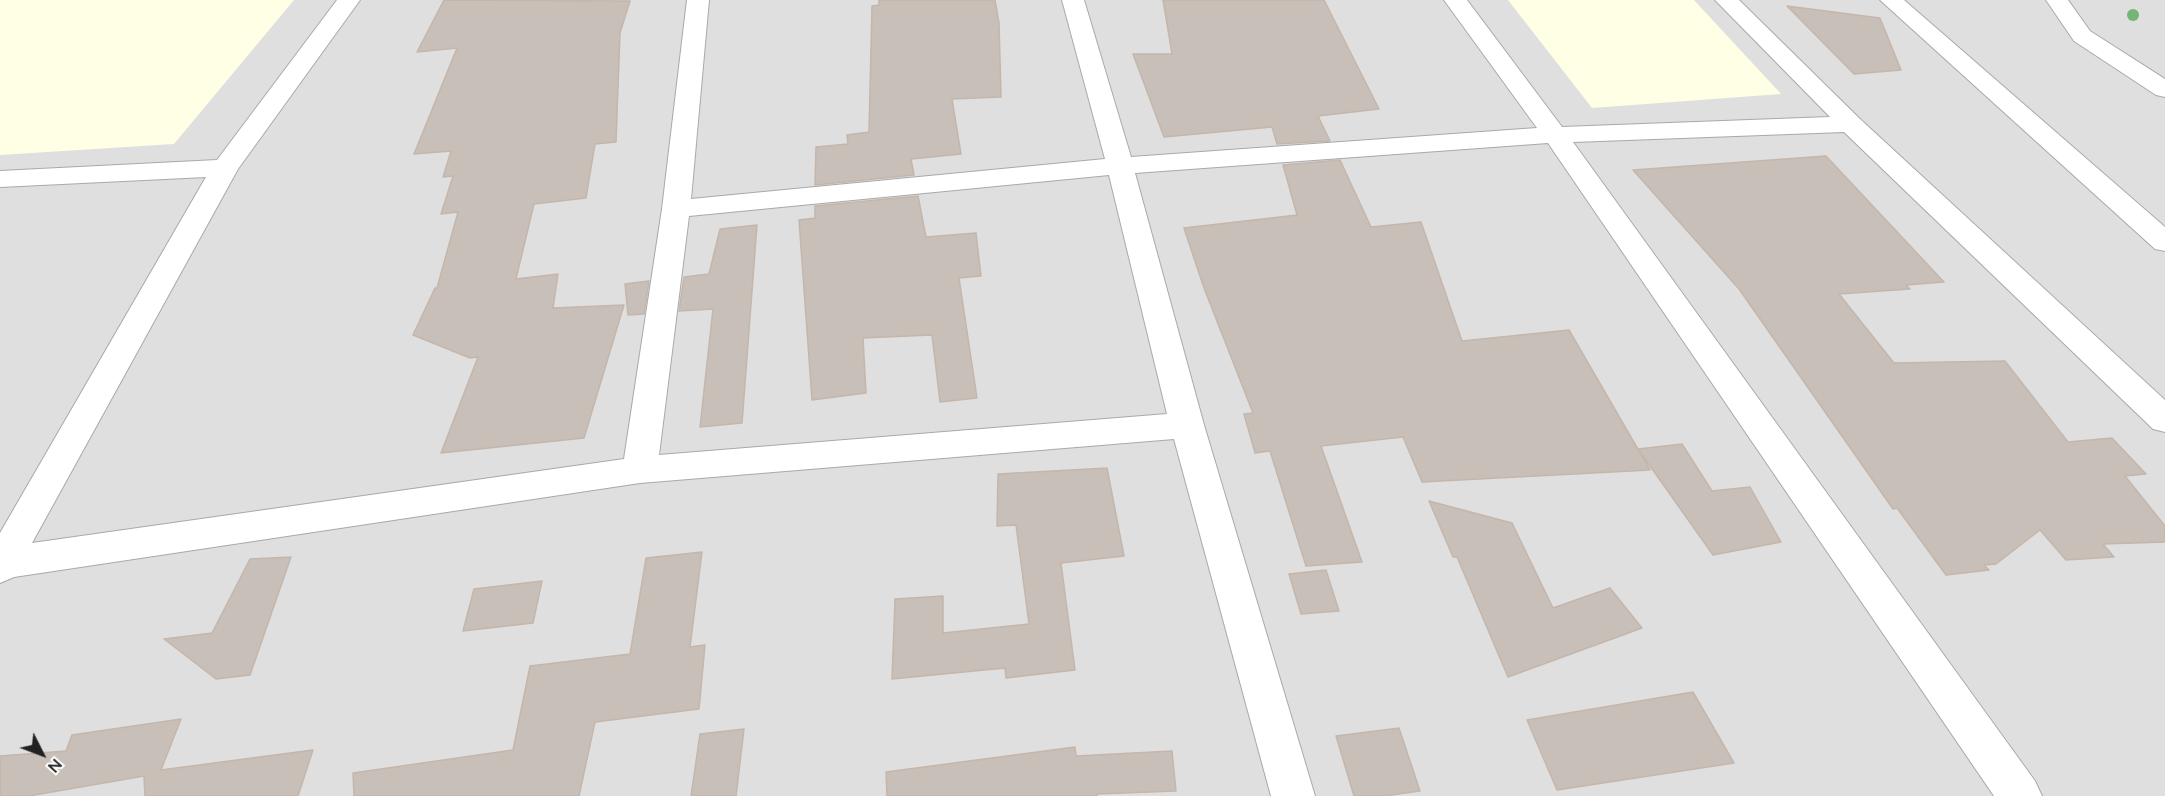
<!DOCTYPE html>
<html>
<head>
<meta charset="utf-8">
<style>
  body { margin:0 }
  #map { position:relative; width:2165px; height:796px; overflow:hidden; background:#f2efe9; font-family:Mulish,sans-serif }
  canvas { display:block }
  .north { position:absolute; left:12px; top:724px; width:60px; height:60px; -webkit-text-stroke:4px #fff; paint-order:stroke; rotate:132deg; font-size:16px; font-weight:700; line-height:24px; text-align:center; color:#222 }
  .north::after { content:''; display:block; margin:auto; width:21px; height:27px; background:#222; clip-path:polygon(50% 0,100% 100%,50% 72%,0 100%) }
</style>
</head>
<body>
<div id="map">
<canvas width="2165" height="796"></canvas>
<div class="north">N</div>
</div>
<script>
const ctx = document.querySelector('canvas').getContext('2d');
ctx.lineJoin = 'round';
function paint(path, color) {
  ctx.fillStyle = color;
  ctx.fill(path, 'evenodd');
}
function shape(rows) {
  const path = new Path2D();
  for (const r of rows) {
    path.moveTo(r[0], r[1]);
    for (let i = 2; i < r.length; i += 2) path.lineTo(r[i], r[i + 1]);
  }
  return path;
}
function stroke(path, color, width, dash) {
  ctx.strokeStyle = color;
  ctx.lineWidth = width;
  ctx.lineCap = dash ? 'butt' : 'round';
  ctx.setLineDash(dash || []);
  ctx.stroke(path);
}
paint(shape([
  [0,0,2165,0,2165,796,0,796]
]), '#e0dfdf');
paint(shape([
  [0,0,294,0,174,144,0,155],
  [1508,0,1694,0,1781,94,1592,108]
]), '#ffffe5');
const building = shape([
  [444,0,630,1,620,33,616,142,595,144,586,198,534,204,516,279,558,274,553,308,624,305,584,438,441,453,478,357,470,358,413,335,435,288,437,288,458,212,441,214,453,176,443,177,451,151,414,154,457,48,417,52,444,0],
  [879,0,995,0,999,23,1001,97,952,99,961,154,911,159,914,175,815,185,816,147,848,144,847,135,869,132,872,6,879,5,879,0],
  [1163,0,1324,0,1379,109,1318,116,1330,141,1277,144,1272,127,1164,137,1133,54,1172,54,1163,0],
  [1787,6,1880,18,1901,70,1854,74,1787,6],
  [1826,156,1944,282,1906,285,1910,289,1839,294,1894,363,2005,361,2068,442,2112,438,2146,474,2125,476,2165,526,2165,542,2103,544,2114,557,2066,560,2040,530,1996,564,1984,565,1989,570,1946,575,1897,508,1893,509,1739,289,1633,170,1826,156],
  [1340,160,1371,227,1421,222,1462,341,1569,330,1650,470,1422,482,1403,437,1321,446,1362,562,1306,566,1270,451,1255,453,1244,414,1253,413,1204,288,1184,228,1297,215,1283,165,1340,160],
  [918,196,926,237,976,233,981,276,959,278,977,398,940,402,932,335,863,338,866,393,812,400,799,220,815,218,815,206,918,196],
  [757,225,742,423,700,427,713,309,679,311,684,277,709,274,720,229,757,225],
  [649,281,644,314,628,315,625,284,649,281],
  [1682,444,1712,491,1750,487,1781,542,1713,555,1638,449,1682,444],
  [1107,468,1124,556,1061,563,1075,670,1006,678,1005,668,892,679,895,599,943,596,943,633,1029,624,1016,525,997,526,998,474,1107,468],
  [1429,501,1512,523,1553,608,1610,588,1642,628,1508,677,1457,557,1453,557,1429,501],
  [702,552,690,647,705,645,699,709,595,722,579,796,354,796,353,773,513,750,530,666,630,654,646,558,702,552],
  [291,557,250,675,216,679,164,639,212,633,250,559,291,557],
  [1326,570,1339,611,1301,614,1289,574,1326,570],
  [542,581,533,623,463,631,474,589,542,581],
  [1693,692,1734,763,1557,790,1527,720,1693,692],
  [181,719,161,770,313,750,298,796,145,796,144,776,29,796,0,796,0,756,66,751,72,735,181,719],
  [1399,728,1420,791,1384,796,1354,796,1336,736,1399,728],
  [744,729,736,796,691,796,700,734,744,729],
  [1075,747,1076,756,1172,751,1176,791,1097,794,1097,796,887,796,886,772,1075,747]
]);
paint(building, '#c7bfb8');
stroke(building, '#c4b6ab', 1.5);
const minor = shape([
  [337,0,360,0,238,169,32,543,624,459,662,209,687,0,709,0,691,199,1105,159,1062,0,1084,0,1131,157,1537,128,1444,0,1467,0,1562,127,1830,117,1715,0,1739,0,1860,119,2165,400,2165,432,2153,429,1844,132,1573,142,2035,781,2042,796,1994,796,1548,143,1135,173,1204,425,1315,796,1271,796,1174,439,640,483,14,577,0,583,0,533,206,177,0,187,0,171,217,160,337,0],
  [1109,175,1167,414,659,455,689,216,1109,175],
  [1880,0,1904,0,2165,227,2165,251,2155,249,1880,0],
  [2046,0,2068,0,2090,31,2165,79,2165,97,2156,95,2074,41,2046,0]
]);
stroke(minor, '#a9a9a9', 2);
paint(minor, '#fff');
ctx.fillStyle = '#74b475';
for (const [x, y] of [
  [2133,15]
]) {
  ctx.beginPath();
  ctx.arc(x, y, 6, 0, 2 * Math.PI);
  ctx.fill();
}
</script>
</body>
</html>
